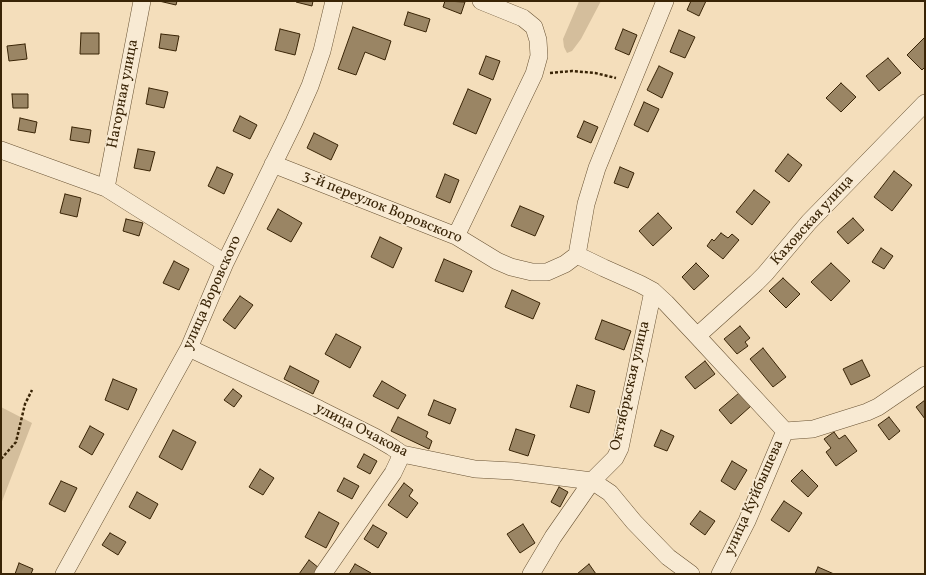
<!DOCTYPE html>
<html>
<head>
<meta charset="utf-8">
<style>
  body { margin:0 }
  #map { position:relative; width:926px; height:575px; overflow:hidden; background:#f4debb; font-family:Vollkorn,serif }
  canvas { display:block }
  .frame { position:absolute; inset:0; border:2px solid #392406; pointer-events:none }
</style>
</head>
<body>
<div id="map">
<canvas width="926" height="575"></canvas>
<div class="frame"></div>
</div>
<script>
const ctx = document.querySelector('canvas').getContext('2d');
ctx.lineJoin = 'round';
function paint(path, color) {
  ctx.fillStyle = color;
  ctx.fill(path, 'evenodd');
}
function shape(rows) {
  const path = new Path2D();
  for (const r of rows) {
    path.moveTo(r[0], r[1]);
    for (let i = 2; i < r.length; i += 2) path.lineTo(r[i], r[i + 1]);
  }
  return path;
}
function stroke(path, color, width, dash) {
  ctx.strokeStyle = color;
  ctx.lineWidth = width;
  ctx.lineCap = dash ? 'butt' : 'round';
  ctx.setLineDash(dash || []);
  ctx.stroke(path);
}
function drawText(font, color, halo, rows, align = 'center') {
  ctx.font = font + ' Vollkorn,serif';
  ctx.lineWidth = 3.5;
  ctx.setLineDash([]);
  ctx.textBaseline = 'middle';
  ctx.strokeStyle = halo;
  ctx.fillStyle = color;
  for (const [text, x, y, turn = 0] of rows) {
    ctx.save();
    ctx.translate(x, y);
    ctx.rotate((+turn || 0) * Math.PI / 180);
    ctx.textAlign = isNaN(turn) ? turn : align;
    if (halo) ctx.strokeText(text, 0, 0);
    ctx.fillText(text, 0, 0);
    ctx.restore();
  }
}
paint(shape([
  [579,1,601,1,581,39,572,51,567,53,564,47,563,39,578,4],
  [1,407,32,423,1,504]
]), '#d4be9c');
const building = shape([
  [159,1,177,1,176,5,159,1],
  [296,1,313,1,312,6,296,2,296,1],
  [445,1,465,2,461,14,443,7,445,1],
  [691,1,706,1,699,16,687,10,691,1],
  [408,12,430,19,426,32,404,25,408,12],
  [353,27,391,41,385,60,365,52,356,75,338,69,353,27],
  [280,29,300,34,295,55,275,50,280,29],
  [623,29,637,35,629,55,615,49,623,29],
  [679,30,695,37,685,58,670,52,679,30],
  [81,33,99,33,99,54,80,54,81,33],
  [161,34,179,36,176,51,159,48,161,34],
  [925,37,925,67,922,70,907,55,925,37],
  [25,44,27,59,9,61,7,46,25,44],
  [486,56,500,61,493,80,479,74,486,56],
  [888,58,901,73,879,91,866,76,888,58],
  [659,66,673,73,662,98,647,90,659,66],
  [841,83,856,97,841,112,826,98,841,83],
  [149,88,168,92,164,108,146,104,149,88],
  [468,89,491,99,476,134,453,124,468,89],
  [12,94,28,94,28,108,13,108,12,94],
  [644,102,659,109,648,132,634,125,644,102],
  [240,116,257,125,250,139,233,131,240,116],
  [20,118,37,122,35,133,18,130,20,118],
  [584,121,598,127,591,143,577,137,584,121],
  [72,127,91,130,89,143,70,140,72,127],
  [314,133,338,145,331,160,307,148,314,133],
  [138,149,155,152,150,171,134,168,138,149],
  [788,154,802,165,789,182,775,171,788,154],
  [217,167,233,174,224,194,208,186,217,167],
  [620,167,634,173,628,188,614,183,620,167],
  [894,171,912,185,892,211,874,197,894,171],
  [445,174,459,180,450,203,436,197,445,174],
  [754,190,770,202,752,225,736,212,754,190],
  [65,194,81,198,77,217,60,213,65,194],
  [520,206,544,216,535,236,511,226,520,206],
  [278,209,302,223,291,242,267,229,278,209],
  [658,213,672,228,653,246,639,231,658,213],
  [853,218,864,230,848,244,837,232,853,218],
  [126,219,143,223,139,236,123,231,126,219],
  [721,233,728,238,732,234,739,240,723,259,707,246,712,239,714,241,721,233],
  [380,237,402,248,393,268,371,257,380,237],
  [881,248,893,256,884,269,872,262,881,248],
  [444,259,472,271,463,292,435,281,444,259],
  [174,261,189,269,179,290,163,283,174,261],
  [696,263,709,276,694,290,682,277,696,263],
  [831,263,850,281,831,301,811,282,831,263],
  [783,278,800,294,786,308,769,291,783,278],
  [512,290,540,303,533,319,505,307,512,290],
  [240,296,253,305,235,329,223,320,240,296],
  [602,320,631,331,624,350,595,339,602,320],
  [740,326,750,338,745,342,748,346,737,354,724,339,740,326],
  [336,334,361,347,350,368,325,354,336,334],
  [763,348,786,377,773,387,750,359,763,348],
  [862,360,870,376,851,385,843,369,862,360],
  [705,361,715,374,695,389,685,377,705,361],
  [290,366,319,381,313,394,284,379,290,366],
  [113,379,137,389,128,410,105,400,113,379],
  [382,381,406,395,398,409,373,396,382,381],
  [577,385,595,391,589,413,570,407,577,385],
  [233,389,242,396,234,407,224,400,233,389],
  [739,393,751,406,731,424,719,410,739,393],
  [434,400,456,409,450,424,428,415,434,400],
  [925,400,925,419,916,407,925,400],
  [398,417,428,432,426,437,432,441,429,449,391,431,398,417],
  [889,417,900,431,889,440,878,425,889,417],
  [90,426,104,434,92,455,79,447,90,426],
  [516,429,535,435,528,456,509,450,516,429],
  [173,430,196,442,182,470,159,457,173,430],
  [661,430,674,436,667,451,654,446,661,430],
  [834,432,839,439,845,435,857,451,836,466,826,452,831,448,824,439,834,432],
  [364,454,377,461,370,474,357,467,364,454],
  [732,461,747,470,735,490,721,481,732,461],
  [260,469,274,478,263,495,249,487,260,469],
  [802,470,818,486,808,497,791,481,802,470],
  [344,478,359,486,352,499,337,491,344,478],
  [61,481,77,488,65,512,49,504,61,481],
  [404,483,413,490,409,496,418,503,407,518,388,505,404,483],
  [559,487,568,492,560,507,551,502,559,487],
  [137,492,158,504,150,519,129,507,137,492],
  [784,501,802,513,789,532,771,520,784,501],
  [700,511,715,521,705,535,690,524,700,511],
  [319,512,339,523,326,548,305,537,319,512],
  [523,524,535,543,520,553,507,534,523,524],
  [373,525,387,533,378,548,364,539,373,525],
  [110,533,126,542,118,555,102,545,110,533],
  [309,560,319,568,315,574,299,574,309,560],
  [19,563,33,569,31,574,15,574,19,563],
  [355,564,371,573,371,574,349,574,355,564],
  [589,564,596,574,577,574,589,564],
  [818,567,834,574,815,574,818,567]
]);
paint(building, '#9a8564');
stroke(building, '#392406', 1);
const minor = shape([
  [1,150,106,188,225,263],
  [273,164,456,236,497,261,511,267,532,272,547,272,565,264,577,255],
  [106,188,142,1],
  [456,236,534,74,539,56,538,40,534,27,523,18,481,1],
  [577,255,604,268,640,284,653,291,666,303,697,336,785,431],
  [577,255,586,204,597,168,665,1],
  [697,336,756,283,765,274,809,222,925,103],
  [189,348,319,409,375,437,392,447,402,454,475,469,513,471,592,481,610,493,634,522,668,557,691,574],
  [64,574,189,348,225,263,294,122,310,86,322,51,334,1],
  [323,574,393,473,402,454],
  [531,574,553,537,592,481,615,458,620,448,653,291],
  [720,574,747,521,785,431,813,429,867,412,878,407,925,375]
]);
stroke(minor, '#685233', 18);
stroke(shape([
  [550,73,572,71,595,73,616,78],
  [1,459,16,442,25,404,32,390]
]), '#392406', 2.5, [3, 2]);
stroke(minor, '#f8ead3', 17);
drawText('15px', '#392406', '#f8ead3', [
  ["Нагорная улица",124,94,-79],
  ["3-й переулок Воровского",382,208,22],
  ["Каховская улица",813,221,-48],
  ["улица Воровского",213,293,-66],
  ["Октябрьская улица",631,386,-77],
  ["улица Очакова",361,431,27],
  ["улица Куйбышева",755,498,-66]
]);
</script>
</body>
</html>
